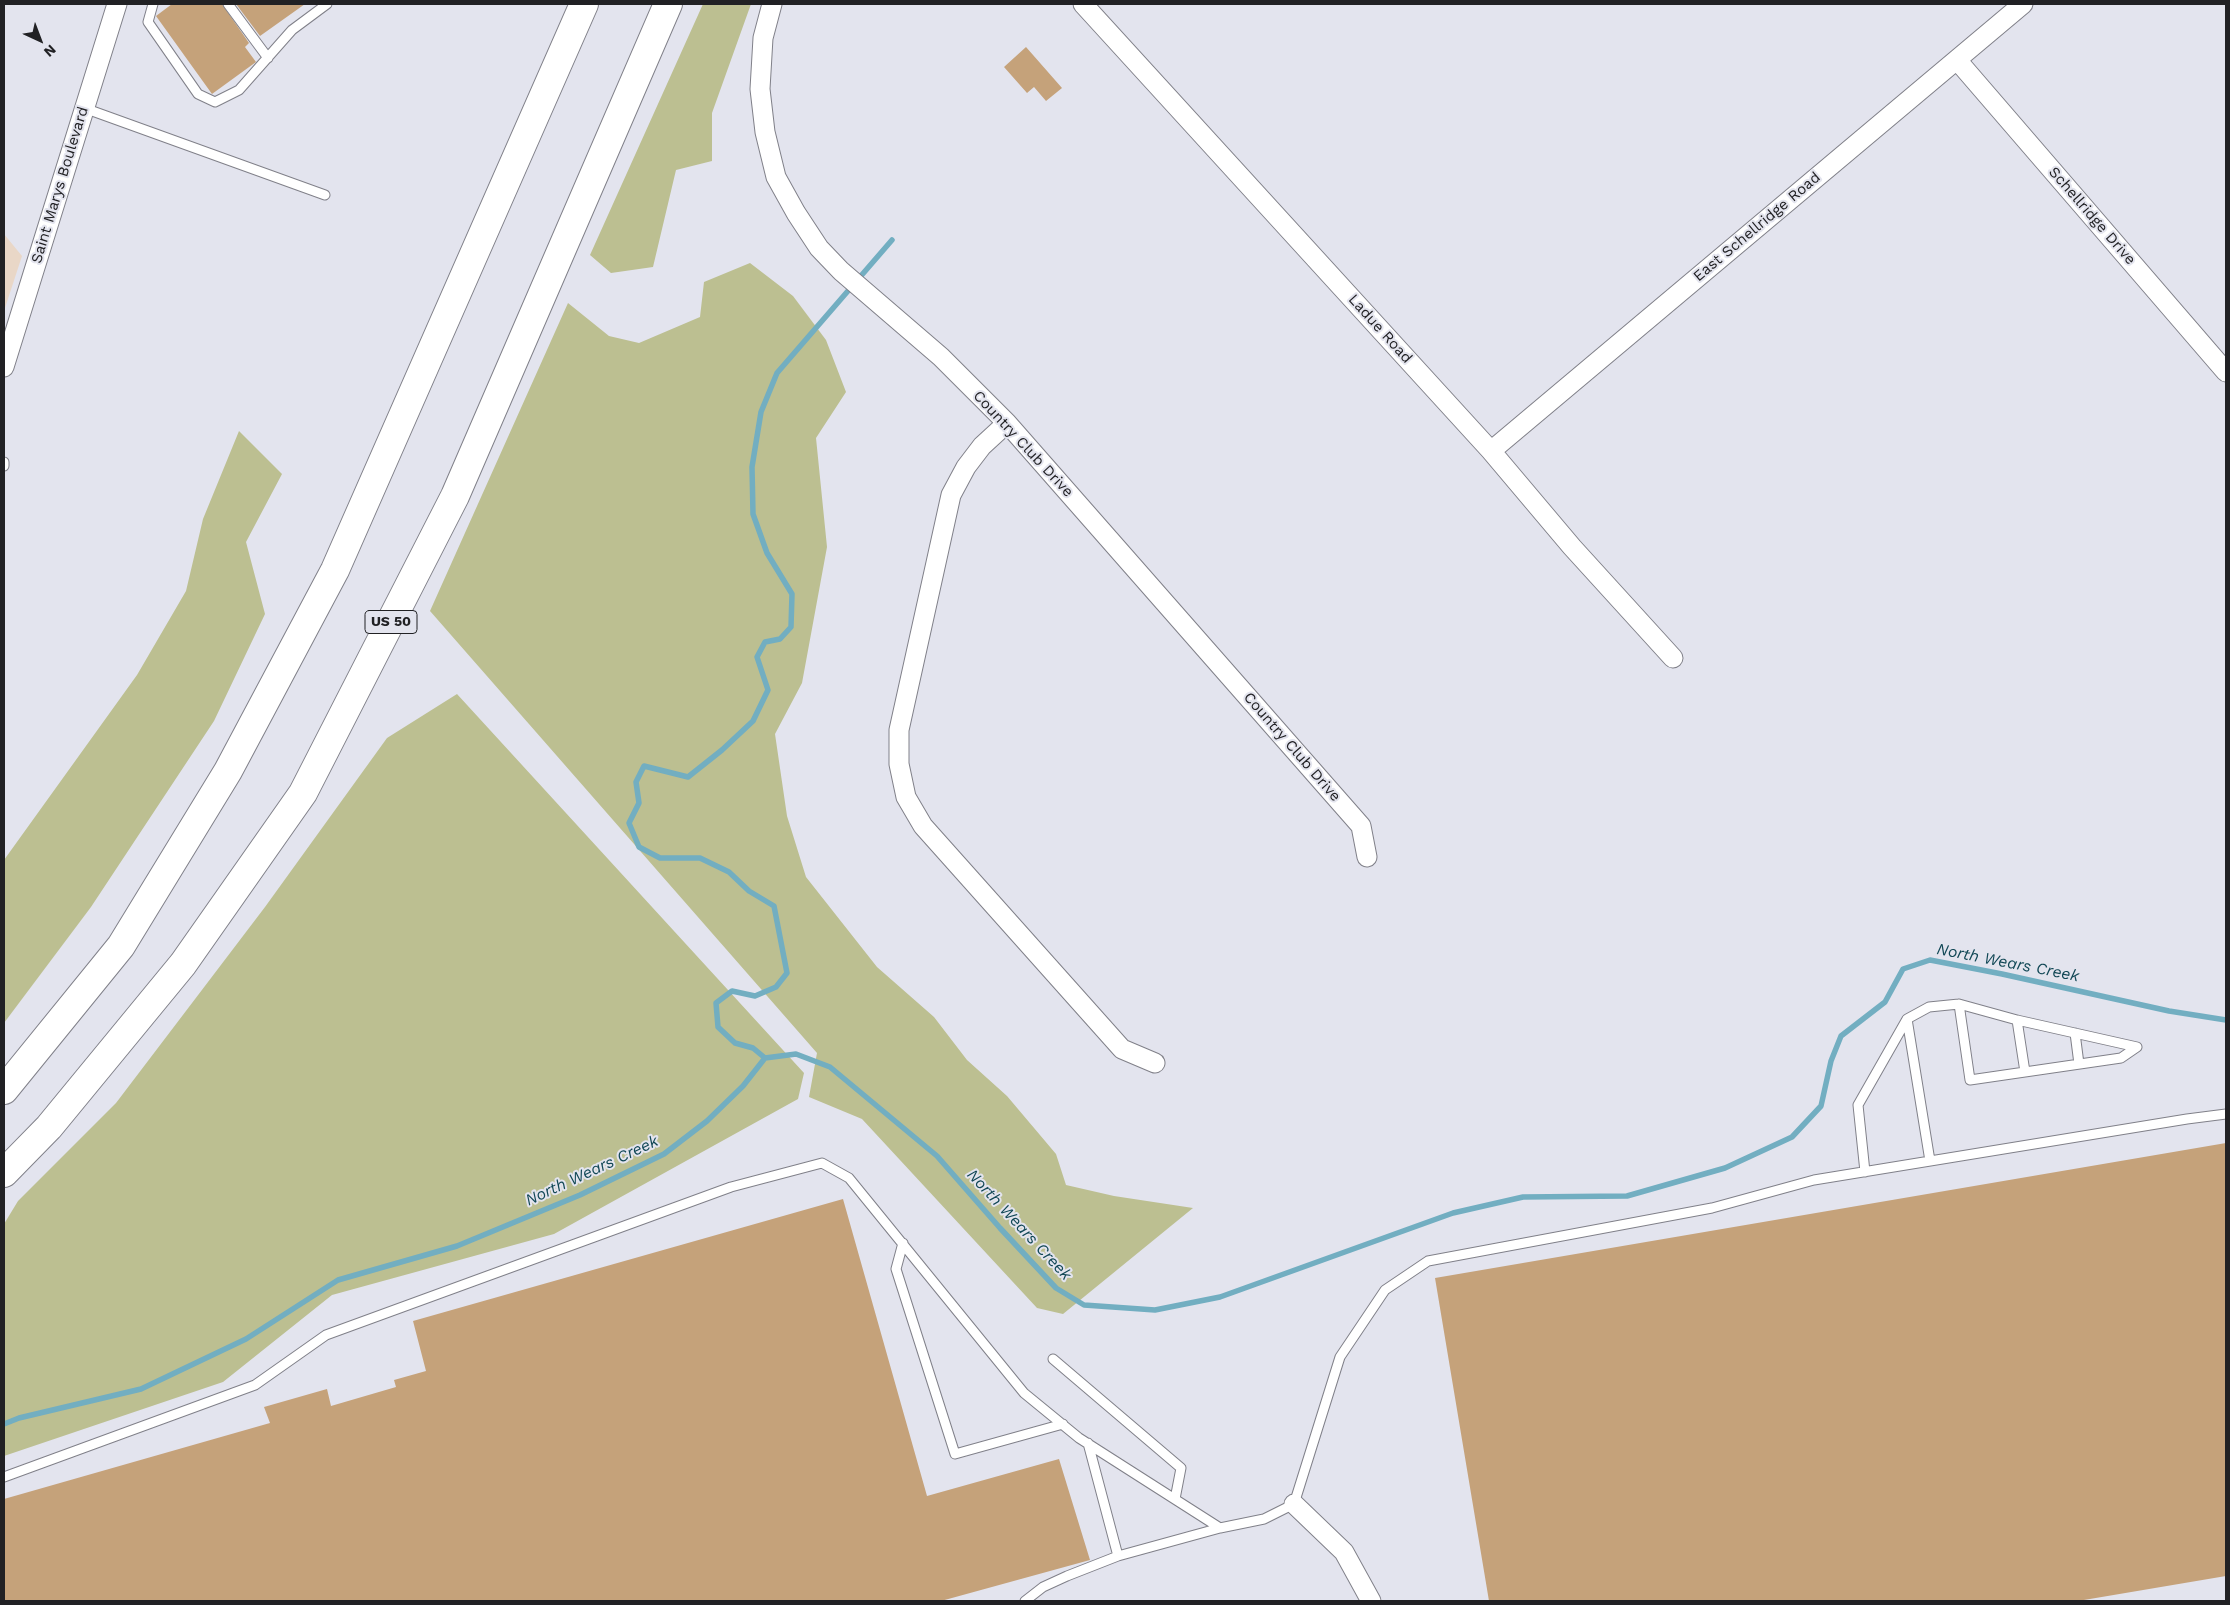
<!DOCTYPE html>
<html>
<head>
<meta charset="utf-8">
<style>
  body { margin:0 }
  #map { position:relative; width:2230px; height:1605px; overflow:hidden; background:#e3e4ee; font-family:"Work Sans",sans-serif }
  canvas { display:block }
  .frame { position:absolute; inset:0; border:5px solid #212124; pointer-events:none }
  .north { position:absolute; left:15px; top:15px; width:50px; height:50px; -webkit-text-stroke:4px #e3e4ee; paint-order:stroke; rotate:137deg; font-size:14px; font-weight:700; line-height:20px; text-align:center; color:#212124 }
  .north::after { content:''; display:block; margin:auto; width:18px; height:22px; background:#212124; clip-path:polygon(50% 0,100% 100%,50% 72%,0 100%) }
</style>
</head>
<body>
<div id="map">
<canvas width="2230" height="1605"></canvas>
<div class="frame"></div>
<div class="north">N</div>
</div>
<script>
const ctx = document.querySelector('canvas').getContext('2d');
ctx.lineJoin = 'round';
function paint(path, color) {
  ctx.fillStyle = color;
  ctx.fill(path, 'evenodd');
}
function shape(rows) {
  const path = new Path2D();
  for (const r of rows) {
    path.moveTo(r[0], r[1]);
    for (let i = 2; i < r.length; i += 2) path.lineTo(r[i], r[i + 1]);
  }
  return path;
}
function stroke(path, color, width, dash) {
  ctx.strokeStyle = color;
  ctx.lineWidth = width;
  ctx.lineCap = dash ? 'butt' : 'round';
  ctx.setLineDash(dash || []);
  ctx.stroke(path);
}
function drawText(font, color, halo, rows, align = 'center') {
  ctx.font = font + ' "Work Sans",sans-serif';
  ctx.lineWidth = 4;
  ctx.setLineDash([]);
  ctx.textBaseline = 'middle';
  ctx.strokeStyle = halo;
  ctx.fillStyle = color;
  for (const [text, x, y, turn = 0] of rows) {
    ctx.save();
    ctx.translate(x, y);
    ctx.rotate((+turn || 0) * Math.PI / 180);
    ctx.textAlign = isNaN(turn) ? turn : align;
    if (halo) ctx.strokeText(text, 0, 0);
    ctx.fillText(text, 0, 0);
    ctx.restore();
  }
}
paint(shape([
  [4,234,22,256,4,311]
]), '#e9d7c7');
paint(shape([
  [703,4,751,4,712,113,712,161,676,170,653,267,611,273,590,255],
  [750,263,793,296,826,340,846,392,816,438,827,547,802,683,775,734,787,816,806,877,877,967,934,1017,967,1060,1007,1096,1056,1154,1066,1185,1114,1196,1193,1208,1063,1314,1037,1308,862,1119,809,1097,817,1053,430,611,568,303,609,336,639,343,700,317,704,282],
  [239,431,282,474,246,542,265,614,214,721,91,907,4,1023,4,860,137,675,186,591,203,519],
  [457,694,804,1073,798,1099,554,1234,332,1295,223,1382,4,1456,4,1224,18,1201,116,1103,265,907,387,738]
]), '#bcbf91');
stroke(shape([
  [765,1058,753,1048,735,1043,718,1027,716,1003,732,991,755,996,776,987,787,973,774,906,749,891,729,872,700,858,660,858,639,847,629,823,639,803,636,782,644,766,688,777,722,750,753,721,768,690,757,657,765,642,780,639,791,627,792,594,767,553,753,514,752,467,761,412,777,373,892,240],
  [4,1424,19,1418,141,1389,246,1339,338,1280,457,1246,580,1195,664,1154,707,1121,743,1086,765,1058,796,1054,830,1067,937,1156,1000,1228,1056,1288,1084,1305,1155,1310,1220,1297,1453,1213,1523,1197,1627,1196,1725,1168,1792,1137,1821,1106,1831,1061,1841,1036,1885,1002,1903,969,1930,960,2002,974,2169,1011,2226,1020]
]), '#72aec1', 5.5);
paint(shape([
  [172,4,222,4,249,43,245,47,256,62,212,94,156,16],
  [236,4,305,4,260,36],
  [1026,47,1062,88,1046,101,1034,87,1027,93,1004,67],
  [2226,1143,2226,1576,2078,1601,1489,1601,1435,1278],
  [843,1199,927,1496,1059,1459,1090,1560,941,1601,4,1601,4,1499,270,1423,264,1407,327,1389,331,1406,396,1387,394,1380,426,1371,413,1321]
]), '#c5a27a');
const lane = shape([
  [153,4,148,22,198,94,215,102,239,90,292,30,327,4],
  [228,4,268,58],
  [84,108,325,195],
  [4,462,4,466],
  [2017,1020,2025,1072],
  [2075,1033,2079,1064],
  [1930,1161,1907,1019,1929,1007,1959,1004,2017,1020,2137,1047,2121,1058,1970,1080,1959,1004],
  [1865,1172,1858,1105,1907,1019],
  [903,1243,896,1269,955,1454,1063,1424],
  [1053,1359,1181,1468,1175,1499],
  [1088,1443,1118,1556,1220,1528],
  [4,1477,255,1385,326,1335,731,1187,822,1163,849,1178,1024,1393,1079,1438,1220,1528,1264,1519,1294,1504,1340,1357,1385,1290,1428,1261,1712,1208,1814,1180,2187,1119,2226,1114],
  [1025,1601,1043,1587,1067,1576,1118,1556]
]);
const street = shape([
  [772,4,763,38,760,89,765,132,776,177,796,213,819,248,841,271,941,357,1007,423,1361,826,1367,857],
  [1083,4,1491,451,1572,547,1673,658],
  [1957,60,2226,372],
  [4,367,117,4],
  [1007,423,982,446,966,467,951,495,899,730,899,764,906,797,923,826,1122,1049,1155,1063],
  [1491,451,2023,4],
  [1294,1504,1344,1552,1371,1601]
]);
const highway = shape([
  [4,1090,121,946,228,771,335,570,584,4],
  [4,1173,49,1127,183,964,303,793,455,496,668,4]
]);
stroke(lane, '#808089', 11);
stroke(street, '#808089', 21);
stroke(highway, '#808089', 30);
stroke(lane, '#fff', 9);
stroke(street, '#fff', 19);
stroke(highway, '#fff', 28);
for (const [x, y, w] of [
  [391,622,52]
]) {
  const box = new Path2D();
  box.roundRect(x - w / 2, y - 11.5, w, 23, 4);
  ctx.fillStyle = '#e3e4ee';
  ctx.fill(box);
  stroke(box, '#212124', 1);
}
drawText('bold 14px', '#212124', null, [
  ["US 50",391,622]
]);
drawText('15px', '#212124', '#e3e4ee', [
  ["Saint Marys Boulevard",60,185,-73],
  ["Schellridge Drive",2092,216,49],
  ["East Schellridge Road",1757,227,-40],
  ["Ladue Road",1380,329,48],
  ["Country Club Drive",1023,444,47],
  ["Country Club Drive",1292,747,49]
]);
drawText('italic 16px', '#114755', '#e3e4ee', [
  ["North Wears Creek",2008,963,11],
  ["North Wears Creek",592,1171,-25],
  ["North Wears Creek",1019,1225,47]
]);
</script>
</body>
</html>
